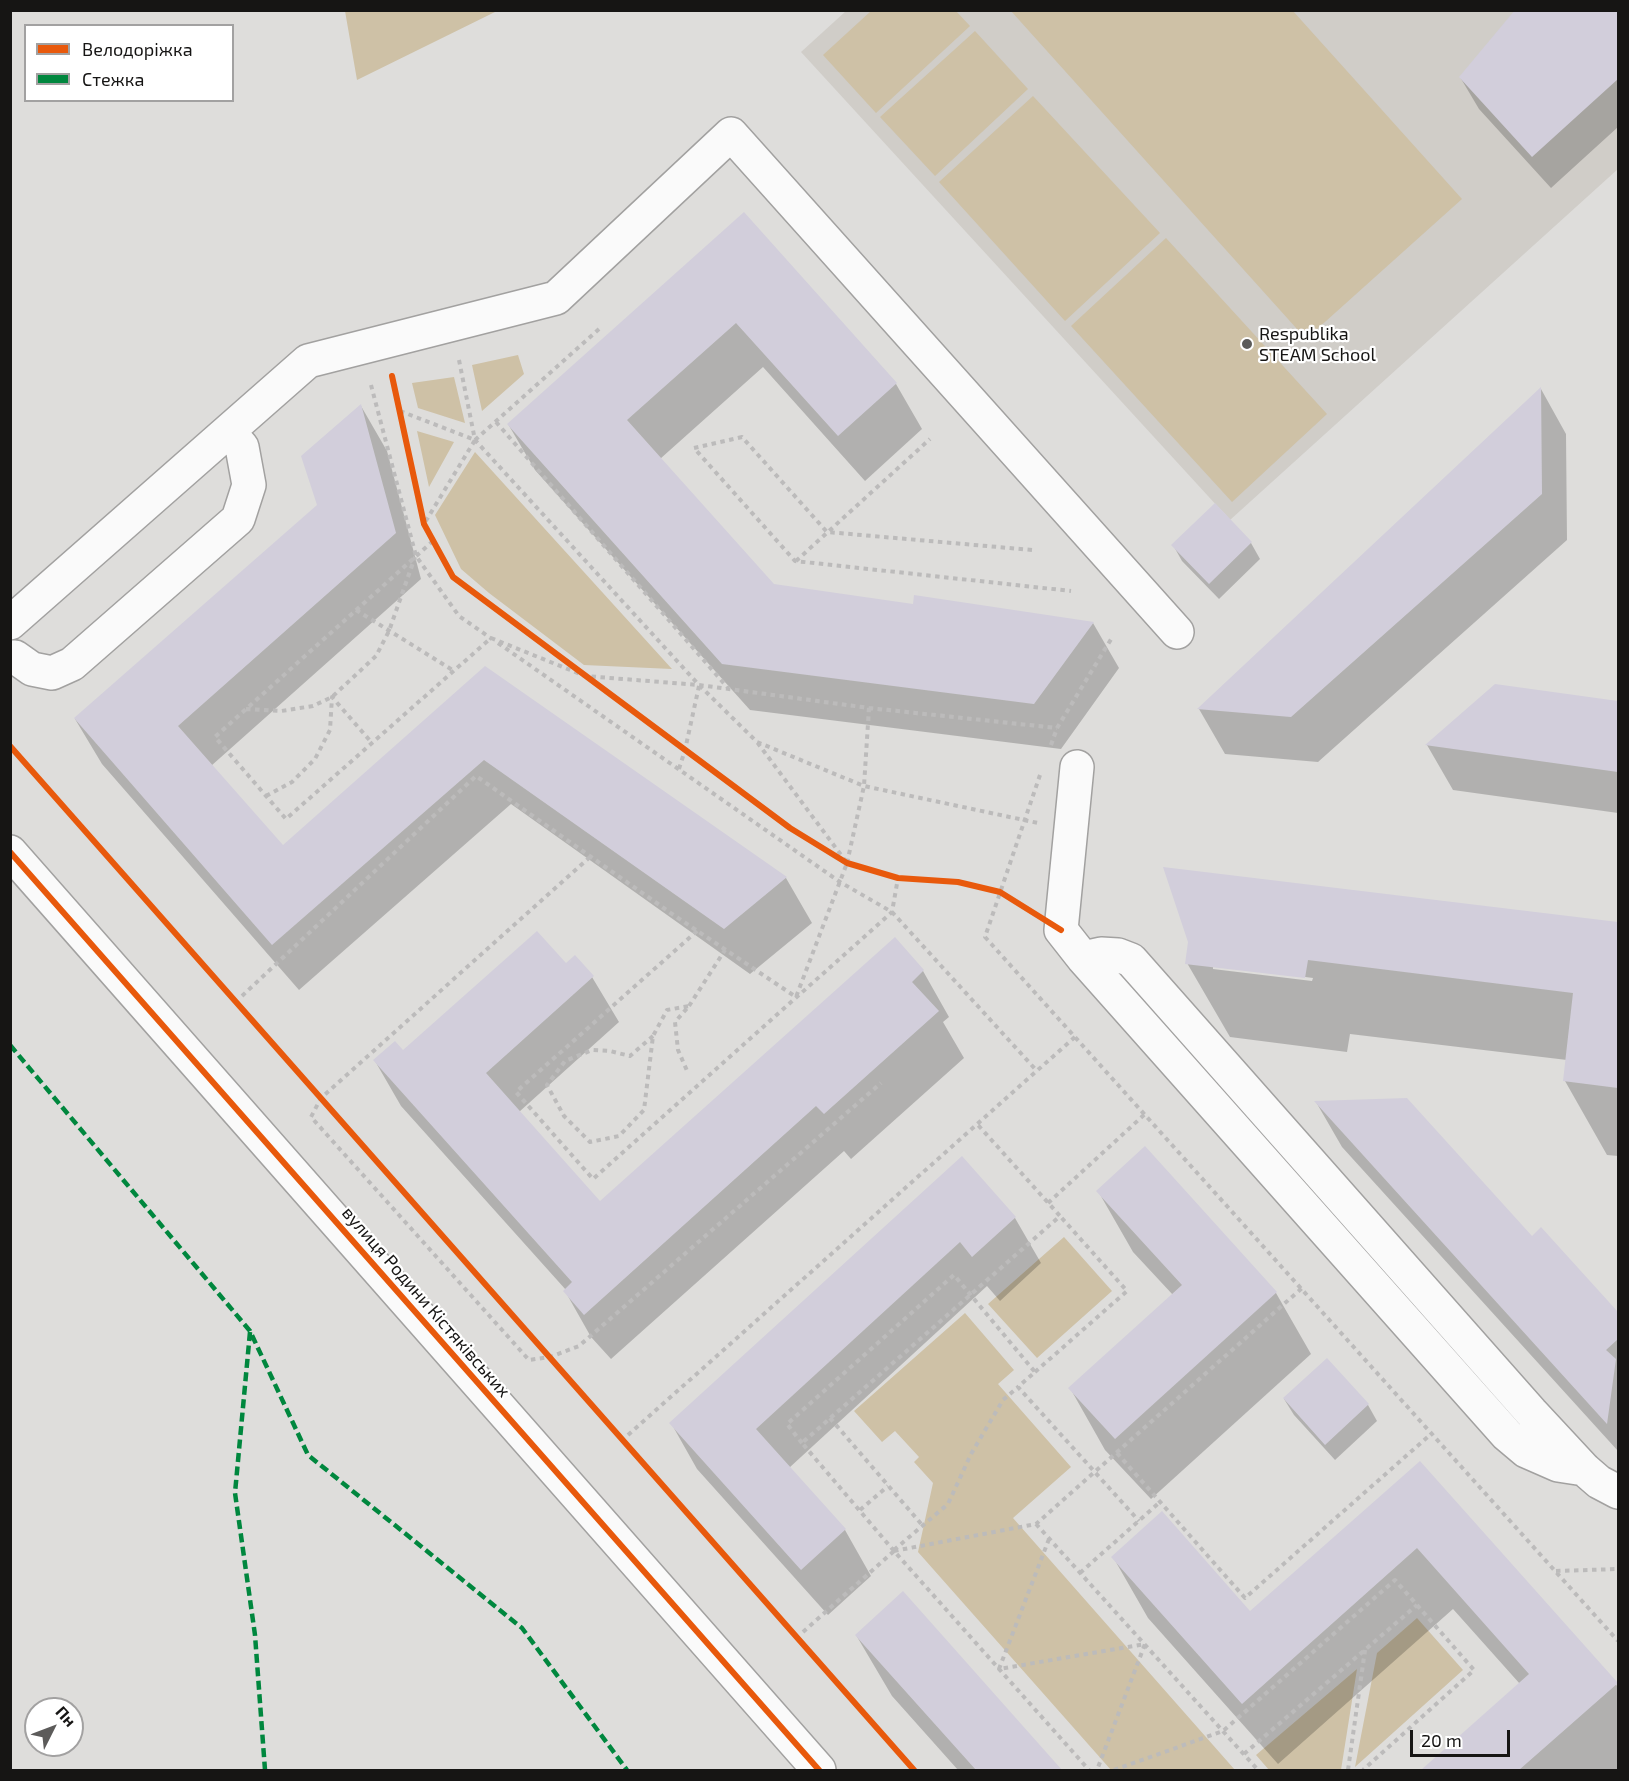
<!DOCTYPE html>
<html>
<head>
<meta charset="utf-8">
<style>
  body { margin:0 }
  #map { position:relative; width:1629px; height:1781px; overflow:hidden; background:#dedddb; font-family:"Exo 2",sans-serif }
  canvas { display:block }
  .frame { position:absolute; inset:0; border:12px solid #161514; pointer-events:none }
  .legend { position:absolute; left:24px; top:24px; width:210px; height:78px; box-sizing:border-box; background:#fff; border:2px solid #a2a1a1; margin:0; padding:8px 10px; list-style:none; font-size:18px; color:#161514 }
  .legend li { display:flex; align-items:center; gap:12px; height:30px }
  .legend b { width:30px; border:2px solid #a2a1a1 }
  .north { position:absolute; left:24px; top:1697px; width:60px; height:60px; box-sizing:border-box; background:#fff; border:2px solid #a2a1a1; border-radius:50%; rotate:48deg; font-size:16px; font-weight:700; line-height:24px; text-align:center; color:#161514 }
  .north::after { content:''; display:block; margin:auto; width:21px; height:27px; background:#5c5b5a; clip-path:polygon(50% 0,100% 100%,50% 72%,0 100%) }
  .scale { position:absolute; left:1410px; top:1730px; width:100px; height:27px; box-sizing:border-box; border:3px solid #161514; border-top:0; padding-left:8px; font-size:18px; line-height:21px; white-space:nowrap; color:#161514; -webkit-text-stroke:4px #fff; paint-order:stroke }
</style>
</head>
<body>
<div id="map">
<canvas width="1629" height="1781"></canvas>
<div class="frame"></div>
<ul class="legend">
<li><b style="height:8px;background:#e8590c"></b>Велодоріжка</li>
<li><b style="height:8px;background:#00873e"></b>Стежка</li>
</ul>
<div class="north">Пн</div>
<div class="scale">20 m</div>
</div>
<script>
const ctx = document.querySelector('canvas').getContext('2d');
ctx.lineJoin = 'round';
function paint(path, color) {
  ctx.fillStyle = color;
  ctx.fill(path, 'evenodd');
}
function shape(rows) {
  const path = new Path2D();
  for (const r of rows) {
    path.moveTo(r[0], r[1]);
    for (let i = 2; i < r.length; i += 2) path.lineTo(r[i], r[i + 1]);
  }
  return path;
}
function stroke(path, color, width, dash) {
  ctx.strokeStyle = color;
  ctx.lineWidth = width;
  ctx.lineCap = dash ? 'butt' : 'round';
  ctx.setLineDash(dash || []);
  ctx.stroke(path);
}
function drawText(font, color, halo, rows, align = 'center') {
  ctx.font = font + ' "Exo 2",sans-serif';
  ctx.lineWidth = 4.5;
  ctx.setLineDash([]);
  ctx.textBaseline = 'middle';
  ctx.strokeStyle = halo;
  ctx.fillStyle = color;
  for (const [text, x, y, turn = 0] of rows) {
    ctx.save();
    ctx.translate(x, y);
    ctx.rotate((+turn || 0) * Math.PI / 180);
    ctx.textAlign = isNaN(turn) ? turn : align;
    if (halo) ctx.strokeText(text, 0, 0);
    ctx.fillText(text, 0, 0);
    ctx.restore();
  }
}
paint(shape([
  [846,11,1618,11,1618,169,1230,520,801,52]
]), '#d0cdc8');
paint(shape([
  [345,11,345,10,497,11,357,80],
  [871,11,956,11,970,26,876,113,823,55],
  [1011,11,1293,11,1462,199,1306,339],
  [975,31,1028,89,935,176,880,117],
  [1033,96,1160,233,1065,321,939,182],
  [1166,238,1327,414,1232,502,1071,326],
  [518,355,524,374,482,411,472,365],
  [454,377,465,423,418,408,412,383],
  [417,431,454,442,429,487],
  [475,452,672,669,584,665,489,593,461,569,435,515],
  [1064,1237,1112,1291,1037,1358,988,1304],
  [965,1313,1014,1370,998,1384,1071,1467,1013,1518,1235,1770,1111,1770,918,1552,933,1483,914,1462,919,1457,895,1431,882,1442,854,1411],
  [1417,1618,1463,1670,1355,1767,1377,1653],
  [1357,1669,1341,1770,1269,1770,1256,1755]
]), '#cec1a6');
paint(shape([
  [1517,10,1618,10,1618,127,1551,188,1479,109,1460,77],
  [744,214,896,384,922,429,865,481,763,367,660,459,773,586,914,606,1093,623,1119,668,1061,749,750,710,535,470,508,424],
  [1541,389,1566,434,1567,540,1318,762,1225,754,1199,709],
  [361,406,387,451,421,579,211,766,282,847,485,668,786,878,812,923,750,974,511,804,299,990,102,764,75,719,319,505],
  [1215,505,1251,543,1260,559,1219,599,1182,561,1173,545],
  [1495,686,1618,703,1618,813,1453,790,1427,745],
  [1165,869,1618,924,1618,1156,1607,1155,1565,1081,1567,1060,1350,1034,1347,1052,1230,1037,1187,963,1189,942],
  [1213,965,1313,978,1312,981,1213,969],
  [895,939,923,971,949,1017,943,1022,964,1058,851,1159,844,1151,611,1359,591,1337,565,1291,566,1290,401,1106,375,1061,403,1053,566,965,592,977,619,1022,519,1112,600,1203],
  [1316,1102,1532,1238,1541,1229,1618,1314,1618,1451,1342,1147],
  [1145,1148,1276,1293,1311,1354,1151,1499,1105,1450,1070,1388,1173,1295,1133,1252,1098,1191],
  [962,1159,1015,1218,1041,1263,1000,1301,987,1286,789,1468,845,1530,871,1576,828,1615,697,1469,671,1423],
  [1327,1360,1368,1405,1377,1421,1335,1460,1294,1415,1284,1399],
  [1419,1463,1616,1684,1618,1688,1618,1770,1423,1770,1520,1684,1453,1609,1278,1764,1148,1618,1113,1557,1250,1613],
  [902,1594,1060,1770,958,1770,892,1696,856,1635]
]), '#0003');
paint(shape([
  [1515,10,1618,10,1618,79,1532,157,1459,77],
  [744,212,897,383,838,436,736,323,627,420,774,584,913,604,914,595,1094,622,1034,704,722,664,507,424],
  [1541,387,1542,494,1291,717,1197,709],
  [361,404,396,533,178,726,283,845,485,666,787,877,724,929,484,760,272,945,74,718,317,505,301,456],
  [1215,503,1252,542,1209,584,1171,545],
  [1495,684,1618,701,1618,772,1425,745],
  [1163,867,1618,922,1618,1088,1563,1081,1573,993,1308,960,1305,978,1185,964,1188,942],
  [537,931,566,963,575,955,594,976,486,1073,600,1201,895,937,924,970,912,982,939,1011,824,1114,816,1106,584,1315,563,1291,572,1282,373,1060,395,1041,403,1050],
  [1407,1098,1532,1236,1541,1227,1618,1312,1618,1339,1606,1350,1616,1359,1607,1424,1314,1101],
  [1145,1146,1277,1292,1115,1439,1068,1388,1182,1285,1096,1191],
  [962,1156,1016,1217,972,1257,960,1242,756,1429,846,1529,801,1570,669,1423],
  [1327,1358,1369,1404,1325,1445,1283,1398],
  [1420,1461,1618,1683,1519,1770,1421,1770,1529,1674,1417,1548,1242,1704,1111,1557,1162,1511,1250,1611],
  [903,1591,1062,1770,976,1770,855,1635]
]), '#d2cedb');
const minor = shape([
  [10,623,308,361,556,298,731,134,1177,632],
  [10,657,15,657,32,669,52,673,72,664,238,519,249,485,242,447,229,432],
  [1077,767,1061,930,1083,958,1507,1435,1526,1451,1558,1465,1584,1469],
  [10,852,819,1770],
  [1083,958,1101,954,1118,955,1131,960,1531,1412,1584,1469,1599,1482,1618,1492]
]);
stroke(minor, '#a2a1a0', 36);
stroke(shape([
  [459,360,475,440,699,685,757,742,864,786,1038,823],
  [371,385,416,556,459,616,492,639],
  [400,411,475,440,424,524],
  [496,422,728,688],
  [475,440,599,329],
  [433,541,215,737,286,819,491,638,585,676,699,685,869,708,1057,728],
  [1032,550,827,532,742,437,694,448,795,561,1071,591],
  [796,561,930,439],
  [356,610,454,671],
  [498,643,840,882,892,912,1037,1071],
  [246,709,281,711,313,706,332,697,376,656,389,631,415,557],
  [1051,745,1057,728,1113,636],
  [679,769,685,750,699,686],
  [1040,775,985,937,1618,1641],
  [266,796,292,782,315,759,330,730,332,697,372,743],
  [590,857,321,1098,311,1117,529,1360,550,1357,579,1346,881,1083],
  [847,863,864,786,869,708],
  [697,931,516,1092,593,1179,892,912,898,878],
  [242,996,476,776,675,916,796,997,847,863,757,742],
  [689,1006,725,950],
  [653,1036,630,1056,610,1051,592,1050,565,1061,547,1085,564,1116,590,1142,619,1136,644,1110,653,1036,667,1010,689,1006,675,1022,678,1050,688,1073],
  [1048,1203,1145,1114],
  [1035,1372,1127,1291,1060,1216],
  [830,1418,923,1526],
  [628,1435,1076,1036],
  [802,1443,787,1424,954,1275,1035,1372,1018,1387,1139,1521],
  [1117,1453,1245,1598,1431,1434],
  [860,1510,888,1486],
  [1036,1524,1258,1770],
  [1049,1539,999,1669,1145,1644,1097,1770],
  [894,1550,948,1504,971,1454,1003,1400,1018,1387],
  [894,1551,802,1443,1060,1216,978,1125],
  [894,1551,1036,1524,1302,1288],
  [1556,1571,1618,1569],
  [1080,1573,1160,1502],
  [803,1632,894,1551,1089,1770],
  [1244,1754,1417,1605],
  [1114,1770,1223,1731,1395,1580,1474,1670,1363,1770],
  [1348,1770,1365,1650]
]), '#bcbbbb', 4, [4.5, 4.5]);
stroke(minor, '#fafafa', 33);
stroke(shape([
  [10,1045,250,1331,308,1455,522,1628,627,1770],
  [250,1332,235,1493,255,1635,265,1770]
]), '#00873e', 4.5, [9, 4.5]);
stroke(shape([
  [392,376,424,524,453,577,790,828,847,863,898,878,958,882,1000,892,1061,930],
  [10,746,914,1770],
  [10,852,819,1770]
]), '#e8590c', 6);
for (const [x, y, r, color] of [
  [1247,344,6,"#5c5b5a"]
]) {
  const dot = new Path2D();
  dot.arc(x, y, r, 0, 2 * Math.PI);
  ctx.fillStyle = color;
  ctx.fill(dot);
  stroke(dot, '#fff', 2);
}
drawText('18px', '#161514', '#fff', [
  ["Respublika",1259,334],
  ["STEAM School",1259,355]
], 'left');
drawText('18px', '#161514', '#fff', [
  ["вулиця Родини Кістяківських",426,1302,49]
]);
</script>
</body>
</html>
